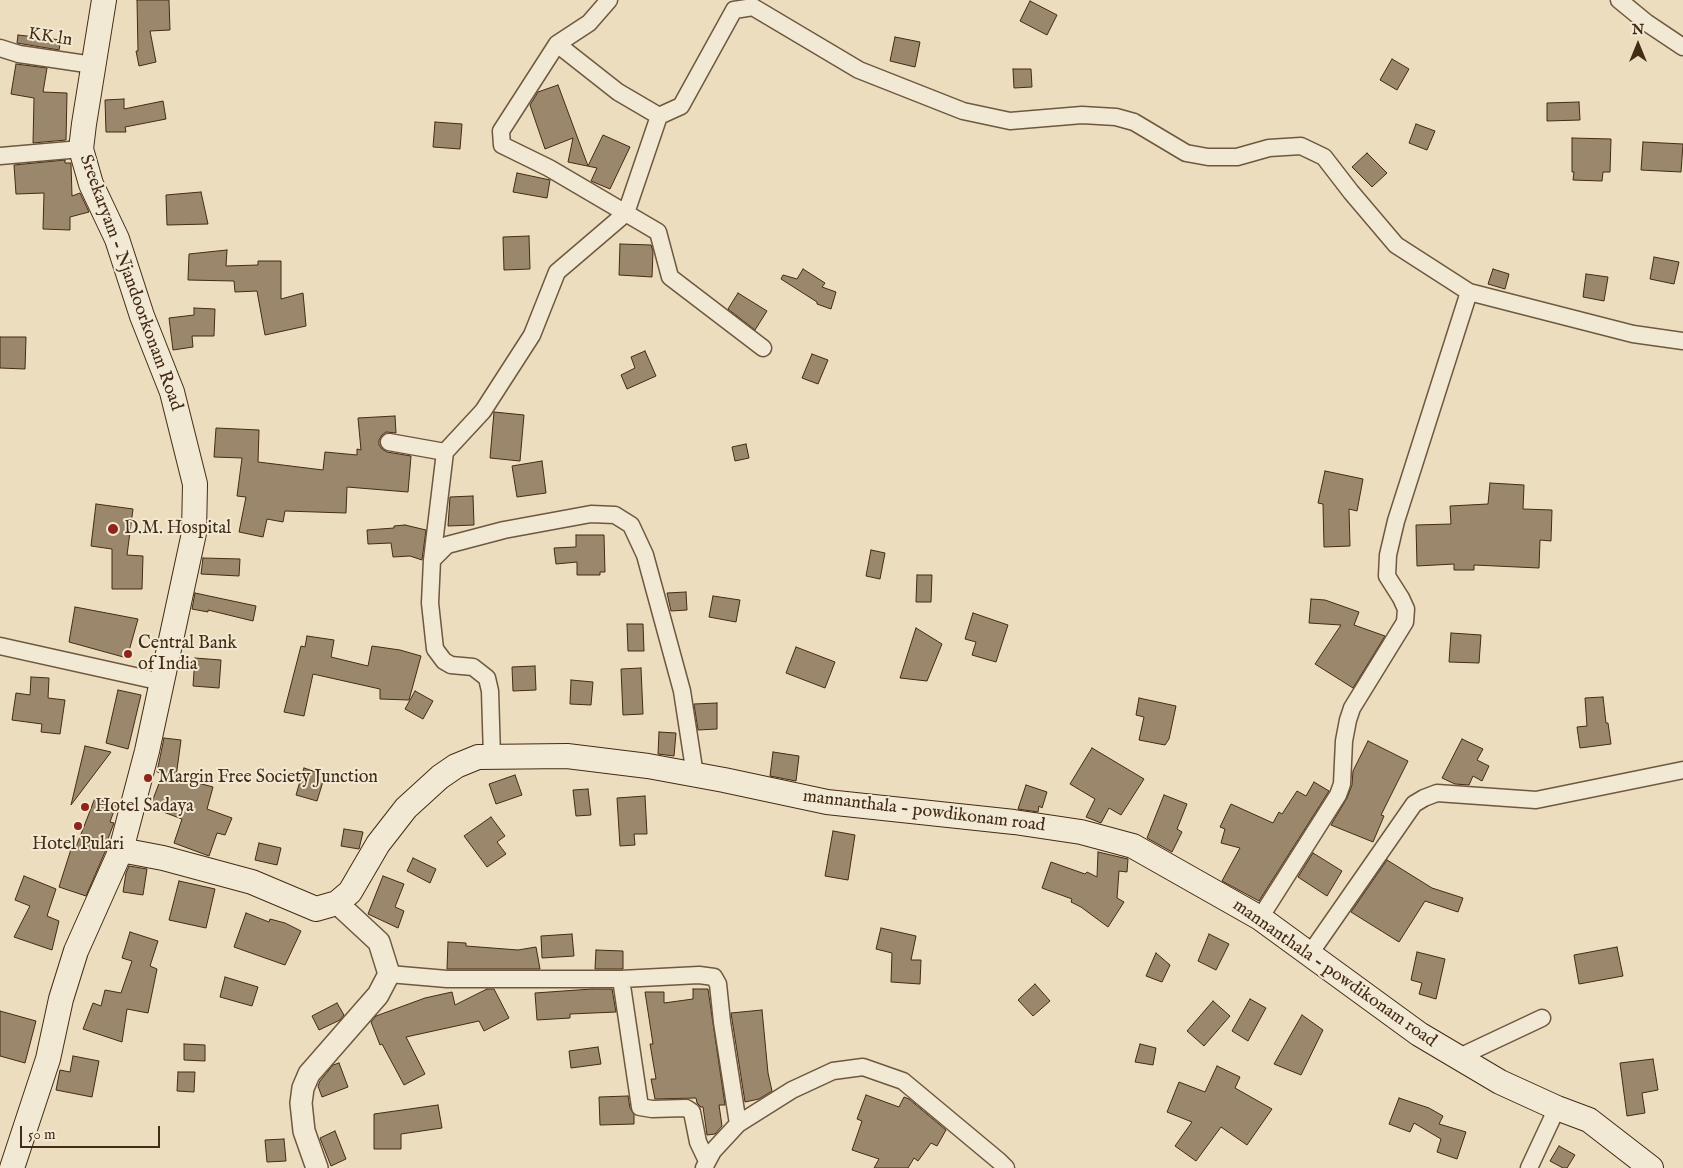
<!DOCTYPE html>
<html>
<head>
<meta charset="utf-8">
<style>
  body { margin:0 }
  #map { position:relative; width:1683px; height:1168px; overflow:hidden; background:#ebddbd; font-family:"IM FELL English",serif }
  canvas { display:block }
  .north { position:absolute; left:1613px; top:20px; width:50px; height:50px; -webkit-text-stroke:4px #f2e9d4; paint-order:stroke; rotate:0deg; font-size:14px; font-weight:700; line-height:20px; text-align:center; color:#442b15 }
  .north::after { content:''; display:block; margin:auto; width:18px; height:22px; background:#442b15; clip-path:polygon(50% 0,100% 100%,50% 72%,0 100%) }
  .scale { position:absolute; left:20px; top:1126px; width:140px; height:22px; box-sizing:border-box; border:2px solid #442b15; border-top:0; padding-left:6px; font-size:15px; line-height:18px; white-space:nowrap; color:#442b15; -webkit-text-stroke:4px #f2e9d4; paint-order:stroke }
</style>
</head>
<body>
<div id="map">
<canvas width="1683" height="1168"></canvas>
<div class="north">N</div>
<div class="scale">50 m</div>
</div>
<script>
const ctx = document.querySelector('canvas').getContext('2d');
ctx.lineJoin = 'round';
function paint(path, color) {
  ctx.fillStyle = color;
  ctx.fill(path, 'evenodd');
}
function shape(rows) {
  const path = new Path2D();
  for (const r of rows) {
    path.moveTo(r[0], r[1]);
    for (let i = 2; i < r.length; i += 2) path.lineTo(r[i], r[i + 1]);
  }
  return path;
}
function stroke(path, color, width, dash) {
  ctx.strokeStyle = color;
  ctx.lineWidth = width;
  ctx.lineCap = dash ? 'butt' : 'round';
  ctx.setLineDash(dash || []);
  ctx.stroke(path);
}
function drawText(font, color, halo, rows, align = 'center') {
  ctx.font = font + ' "IM FELL English",serif';
  ctx.lineWidth = 4;
  ctx.setLineDash([]);
  ctx.textBaseline = 'middle';
  ctx.strokeStyle = halo;
  ctx.fillStyle = color;
  for (const [text, x, y, turn = 0] of rows) {
    ctx.save();
    ctx.translate(x, y);
    ctx.rotate((+turn || 0) * Math.PI / 180);
    ctx.textAlign = isNaN(turn) ? turn : align;
    if (halo) ctx.strokeText(text, 0, 0);
    ctx.fillText(text, 0, 0);
    ctx.restore();
  }
}
const building = shape([
  [137,0,169,0,170,30,150,31,156,62,139,66,136,51,138,51,137,0],
  [1030,1,1057,15,1047,35,1020,21,1030,1],
  [18,35,61,40,59,50,17,43,18,35],
  [895,37,920,42,915,67,890,61,895,37],
  [1392,59,1409,69,1397,90,1380,80,1392,59],
  [16,64,47,68,43,92,67,93,66,140,33,143,34,98,11,94,16,64],
  [1013,69,1031,69,1032,87,1014,88,1013,69],
  [558,85,588,166,603,135,630,147,610,189,591,181,597,168,568,162,573,138,545,149,530,105,538,92,558,85],
  [124,99,124,109,163,101,166,119,125,127,126,132,106,132,105,100,124,99],
  [1579,102,1580,120,1547,121,1547,103,1579,102],
  [435,122,462,124,460,149,433,147,435,122],
  [1416,124,1435,131,1427,150,1409,143,1416,124],
  [1572,138,1611,139,1610,172,1603,172,1602,181,1573,180,1574,172,1572,172,1572,138],
  [1643,142,1683,144,1681,172,1641,170,1643,142],
  [1367,153,1387,173,1372,187,1352,167,1367,153],
  [65,160,65,163,71,163,71,164,72,196,80,193,89,212,70,217,70,230,43,229,44,193,16,194,14,165,65,160],
  [517,173,550,180,547,198,513,192,517,173],
  [201,192,208,224,167,225,166,195,201,192],
  [529,236,530,269,504,270,503,237,529,236],
  [620,244,651,245,653,251,652,277,619,275,620,244],
  [227,250,226,266,258,265,258,261,281,261,281,299,303,293,306,326,265,335,257,291,235,292,234,281,188,280,189,254,227,250],
  [1654,257,1679,262,1674,284,1650,279,1654,257],
  [803,269,825,283,822,287,836,292,831,309,817,304,817,302,781,279,783,275,797,279,803,269],
  [1493,269,1509,274,1505,289,1488,284,1493,269],
  [1586,274,1608,277,1604,301,1583,297,1586,274],
  [738,293,767,311,755,330,728,309,738,293],
  [194,308,215,309,214,336,192,336,193,347,173,350,169,318,194,315,194,308],
  [0,337,26,337,25,369,0,368,0,337],
  [645,351,656,376,627,389,621,375,635,368,631,357,645,351],
  [812,354,828,360,818,384,802,378,812,354],
  [494,412,524,415,520,461,490,458,494,412],
  [395,416,396,433,386,432,382,435,379,440,379,445,382,449,387,452,411,456,408,492,347,487,346,513,285,511,283,522,267,519,263,537,239,532,246,497,237,496,242,458,214,457,216,428,259,430,258,462,323,470,325,452,357,455,357,449,361,450,358,418,395,416],
  [746,444,749,458,735,461,732,447,746,444],
  [542,461,546,493,517,497,512,466,542,461],
  [1325,471,1363,479,1357,511,1349,509,1350,546,1324,547,1323,504,1318,503,1325,471],
  [1490,483,1524,485,1523,509,1552,510,1551,541,1540,540,1539,568,1474,565,1474,570,1454,570,1454,564,1417,566,1416,525,1451,524,1450,506,1488,504,1490,483],
  [473,496,474,525,448,526,450,497,473,496],
  [96,504,133,509,127,555,143,556,142,589,112,589,112,549,91,546,96,504],
  [405,525,426,530,422,560,410,556,393,557,391,543,368,544,367,530,394,528,394,526,405,525],
  [576,535,604,535,605,572,600,572,600,575,577,575,577,562,556,564,554,548,576,547,576,535],
  [871,550,885,553,880,579,866,576,871,550],
  [203,558,240,559,239,576,201,574,203,558],
  [917,575,932,575,931,602,916,602,917,575],
  [686,592,687,610,671,611,667,593,686,592],
  [195,593,256,606,253,621,208,610,208,612,192,609,195,593],
  [713,596,740,600,736,622,709,617,713,596],
  [1311,599,1325,600,1359,612,1354,625,1385,636,1353,688,1315,664,1341,625,1309,623,1311,599],
  [75,607,138,619,127,658,69,642,75,607],
  [973,613,1008,625,996,662,972,655,976,642,965,639,973,613],
  [627,624,643,624,644,651,628,651,627,624],
  [916,628,942,644,927,681,900,678,916,628],
  [1451,633,1481,635,1479,663,1449,662,1451,633],
  [307,636,334,640,331,657,368,666,372,646,400,650,421,656,409,700,380,699,380,689,313,674,304,716,284,712,301,646,305,647,307,636],
  [796,647,835,662,825,688,786,673,796,647],
  [195,658,221,660,219,688,193,686,195,658],
  [535,666,536,690,513,691,512,667,535,666],
  [641,668,643,714,623,715,621,669,641,668],
  [31,677,49,678,48,698,65,700,60,734,41,732,42,724,12,720,16,693,30,695,31,677],
  [571,680,593,682,591,705,570,704,571,680],
  [118,690,141,695,128,749,106,743,118,690],
  [415,691,433,701,423,719,405,709,415,691],
  [1603,697,1606,723,1608,723,1611,744,1580,748,1577,727,1587,726,1585,698,1603,697],
  [1139,698,1176,706,1169,739,1165,745,1139,740,1144,717,1136,715,1139,698],
  [717,703,717,729,698,730,694,704,717,703],
  [659,732,676,733,674,756,658,754,659,732],
  [164,738,181,740,176,777,213,787,207,809,232,818,225,835,217,833,209,856,174,843,182,819,150,807,163,773,157,772,164,738],
  [1462,739,1483,749,1477,760,1489,766,1482,781,1473,776,1469,785,1455,784,1442,778,1462,739],
  [1368,741,1408,761,1381,815,1384,816,1373,842,1331,825,1347,798,1352,785,1353,771,1368,741],
  [85,746,111,752,71,805,85,746],
  [1092,748,1144,779,1121,815,1109,808,1101,823,1086,817,1095,799,1070,784,1092,748],
  [773,752,799,756,796,781,770,776,773,752],
  [304,768,325,775,317,801,296,795,304,768],
  [515,775,522,795,496,804,489,784,515,775],
  [1314,782,1329,791,1259,901,1222,881,1240,848,1221,843,1225,829,1220,827,1231,804,1273,823,1279,812,1282,814,1297,791,1306,796,1314,782],
  [1026,785,1047,792,1042,808,1039,806,1038,812,1018,809,1026,785],
  [588,789,591,815,576,816,573,790,588,789],
  [1164,795,1187,804,1177,829,1182,832,1172,852,1147,838,1164,795],
  [645,796,647,834,634,834,635,845,620,846,617,798,645,796],
  [95,798,116,805,110,822,114,823,106,844,108,845,86,896,59,887,72,846,76,847,95,798],
  [491,817,505,836,497,842,506,854,487,867,464,836,491,817],
  [344,829,363,832,359,849,341,846,344,829],
  [833,831,855,835,848,880,825,876,833,831],
  [259,843,281,848,277,865,255,860,259,843],
  [1098,852,1128,859,1127,872,1119,871,1117,898,1124,902,1108,927,1081,907,1071,902,1072,899,1042,888,1051,862,1085,874,1087,872,1097,877,1098,852],
  [1313,853,1342,871,1327,896,1298,877,1313,853],
  [413,858,436,869,430,883,407,871,413,858],
  [1387,860,1432,888,1463,898,1458,912,1425,901,1399,942,1351,912,1387,860],
  [129,866,147,869,143,895,123,892,126,873,129,866],
  [24,876,56,889,47,916,59,921,52,950,14,937,30,906,15,900,24,876],
  [383,876,404,884,395,907,404,911,398,928,368,914,383,876],
  [179,881,215,889,206,928,169,920,179,881],
  [246,913,269,922,270,919,285,923,301,931,285,965,234,947,246,913],
  [881,928,916,936,911,960,921,960,920,984,891,982,892,953,876,949,881,928],
  [130,932,158,941,150,966,157,969,148,1013,127,1009,122,1042,83,1029,93,1003,101,1006,105,990,121,993,132,961,122,958,130,932],
  [572,934,574,956,542,958,541,936,572,934],
  [1209,934,1229,944,1216,970,1198,961,1209,934],
  [448,942,466,943,466,946,518,950,536,947,540,969,447,969,448,942],
  [1617,947,1623,976,1579,984,1574,955,1617,947],
  [596,950,623,951,623,969,595,969,596,950],
  [1417,952,1445,959,1436,999,1419,994,1422,983,1411,980,1417,952],
  [1156,953,1170,965,1162,982,1146,976,1156,953],
  [225,977,258,987,252,1006,220,997,225,977],
  [1035,984,1050,1001,1033,1016,1018,1000,1035,984],
  [487,989,494,989,509,1018,484,1031,479,1021,406,1037,425,1074,404,1085,382,1044,380,1045,371,1022,376,1016,425,998,452,992,455,1005,487,989],
  [592,989,612,989,616,1012,570,1014,570,1018,537,1020,535,993,592,989],
  [693,989,708,989,725,1105,719,1105,722,1126,715,1134,707,1135,703,1107,701,1107,697,1103,696,1098,655,1099,651,1079,656,1079,650,1044,653,1044,645,992,664,992,664,1003,693,999,693,989],
  [1250,999,1266,1008,1248,1041,1232,1031,1250,999],
  [1213,1001,1230,1016,1204,1046,1187,1031,1213,1001],
  [337,1003,344,1015,340,1020,319,1030,312,1016,337,1003],
  [762,1010,768,1073,772,1091,759,1099,745,1102,731,1013,762,1010],
  [0,1011,36,1021,25,1063,0,1056,0,1011],
  [1302,1015,1323,1030,1301,1075,1274,1064,1302,1015],
  [184,1044,205,1045,205,1061,184,1060,184,1044],
  [1140,1044,1156,1048,1153,1065,1135,1062,1140,1044],
  [598,1047,601,1064,571,1068,569,1051,598,1047],
  [73,1056,99,1061,92,1097,56,1090,60,1070,70,1072,73,1056],
  [1653,1059,1658,1090,1642,1093,1645,1113,1627,1116,1620,1063,1653,1059],
  [339,1063,348,1087,322,1097,318,1086,320,1081,333,1065,339,1063],
  [1217,1066,1240,1077,1235,1088,1272,1109,1247,1145,1221,1127,1196,1161,1175,1146,1192,1122,1167,1112,1179,1082,1205,1092,1217,1066],
  [178,1072,195,1072,194,1092,177,1091,178,1072],
  [866,1095,899,1107,904,1097,909,1099,946,1130,937,1146,931,1143,918,1161,914,1158,908,1168,874,1168,879,1159,852,1150,862,1121,857,1119,866,1095],
  [628,1096,630,1108,634,1114,634,1124,600,1125,599,1097,628,1096],
  [1399,1098,1429,1108,1443,1116,1439,1124,1466,1132,1457,1159,1437,1152,1441,1139,1414,1123,1410,1132,1389,1124,1399,1098],
  [438,1105,442,1128,401,1134,401,1149,374,1149,374,1114,438,1105],
  [335,1131,346,1159,331,1166,320,1138,335,1131],
  [284,1139,286,1161,267,1162,265,1140,284,1139],
  [1559,1146,1575,1155,1567,1168,1563,1168,1550,1161,1559,1146]
]);
paint(building, '#9b886c');
stroke(building, '#442b15', 1);
const minor = shape([
  [609,0,589,23,557,44,501,131,502,145,549,168,658,232,670,277,763,348],
  [1619,0,1647,23,1683,47],
  [557,44,618,92,659,116,681,106,734,10,753,7,859,70,963,111,1010,121,1082,115,1116,117,1134,122,1186,153,1208,157,1237,157,1269,148,1301,146,1324,157,1351,192,1396,245,1469,292,1633,334,1683,341],
  [0,48,19,54,93,65],
  [0,156,81,149],
  [389,442,445,452],
  [432,560,445,452,483,411,532,335,557,272,626,213,659,116],
  [0,646,162,682],
  [492,757,490,691,487,678,473,667,451,665,444,661,435,649,430,603,432,560,447,545,504,530,591,514,615,515,631,525,645,555,682,691,695,775],
  [1260,918,1338,795,1342,784,1344,741,1348,720,1352,708,1405,622,1406,609,1401,598,1387,576,1388,555,1396,521,1469,292],
  [1309,955,1414,804,1424,798,1437,793,1536,800,1683,770],
  [389,974,447,979,621,979,699,975,714,977,718,984,722,1022,738,1124],
  [621,979,640,1107,652,1109,686,1108,692,1112,698,1142,707,1161],
  [1457,1058,1542,1018],
  [704,1168,713,1151,738,1124,792,1090,833,1071,863,1067,903,1081,999,1161,1006,1168],
  [1529,1168,1557,1108]
]);
const tertiary = shape([
  [317,1168,304,1131,301,1103,303,1088,309,1074,378,995,389,974,379,942,337,903]
]);
const secondary = shape([
  [121,850,163,858,252,882,316,909,337,903,350,892,378,844,406,808,440,777,456,766,478,757,567,756,648,766,724,780,827,802,1014,822,1081,832,1133,846,1260,918,1419,1034,1500,1082,1557,1108,1589,1120,1651,1168],
  [12,1168,48,1059,61,999,76,951,121,850,147,751,194,533,195,484,172,392,142,316,117,239,91,184,81,149,84,124,104,0]
]);
stroke(minor, '#6e583f', 19);
stroke(tertiary, '#6e583f', 24);
stroke(secondary, '#442b15', 26);
stroke(minor, '#f2e9d4', 16);
stroke(tertiary, '#f2e9d4', 21);
stroke(secondary, '#f2e9d4', 24);
for (const [x, y, r, color] of [
  [113,529,6,"#8f2418"],
  [128,654,5,"#8f2418"],
  [148,778,5,"#8f2418"],
  [85,807,5,"#8f2418"],
  [78,826,5,"#8f2418"]
]) {
  const dot = new Path2D();
  dot.arc(x, y, r, 0, 2 * Math.PI);
  ctx.fillStyle = color;
  ctx.fill(dot);
  stroke(dot, '#f2e9d4', 2);
}
drawText('18px', '#442b15', '#f2e9d4', [
  ["KK ln",50,38,9],
  ["Sreekaryam - Njandoorkonam Road",130,283,70],
  ["mannanthala - powdikonam road",924,812,7],
  ["mannanthala - powdikonam road",1334,974,35]
]);
drawText('18px', '#442b15', '#f2e9d4', [
  ["D.M. Hospital",124,529],
  ["Central Bank",138,644],
  ["of India",138,665],
  ["Margin Free Society Junction",158,778],
  ["Hotel Sadaya",95,807],
  ["Hotel Pulari",78,845,"center"]
], 'left');
</script>
</body>
</html>
